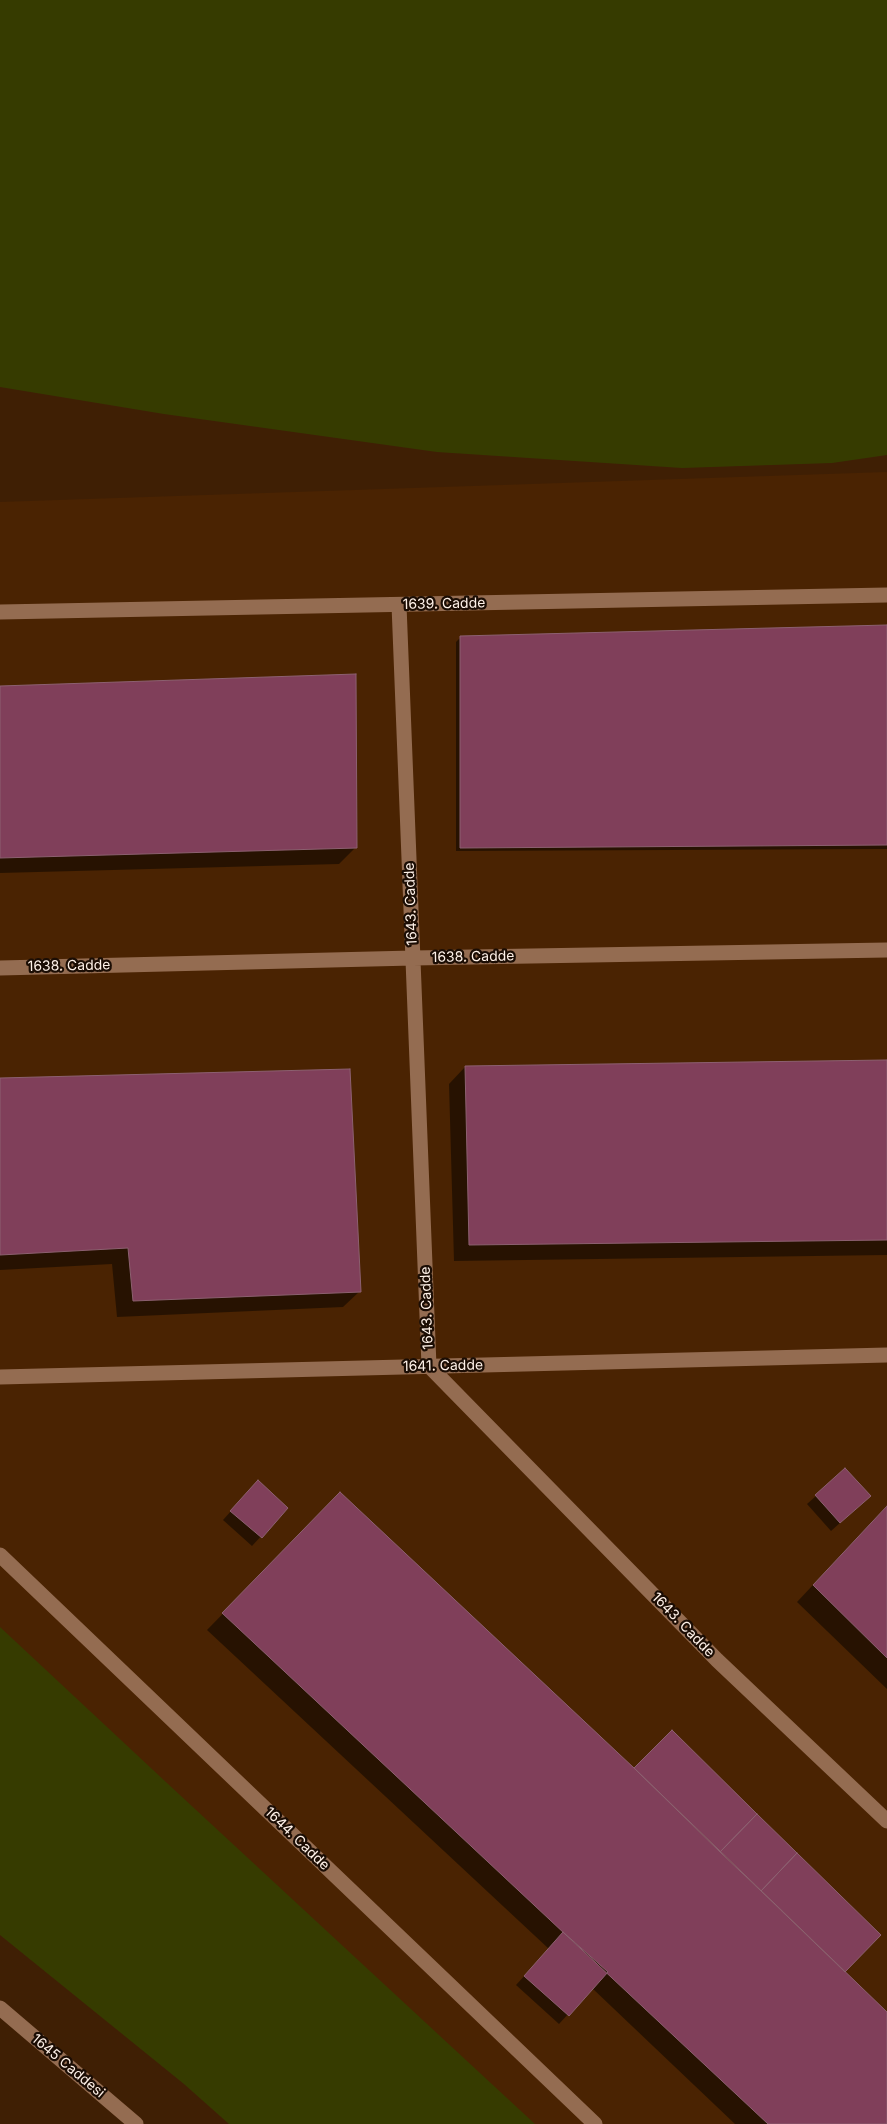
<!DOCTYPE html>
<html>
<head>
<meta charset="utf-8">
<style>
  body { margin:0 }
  canvas { display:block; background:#3f1f04 }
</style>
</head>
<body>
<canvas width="887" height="2124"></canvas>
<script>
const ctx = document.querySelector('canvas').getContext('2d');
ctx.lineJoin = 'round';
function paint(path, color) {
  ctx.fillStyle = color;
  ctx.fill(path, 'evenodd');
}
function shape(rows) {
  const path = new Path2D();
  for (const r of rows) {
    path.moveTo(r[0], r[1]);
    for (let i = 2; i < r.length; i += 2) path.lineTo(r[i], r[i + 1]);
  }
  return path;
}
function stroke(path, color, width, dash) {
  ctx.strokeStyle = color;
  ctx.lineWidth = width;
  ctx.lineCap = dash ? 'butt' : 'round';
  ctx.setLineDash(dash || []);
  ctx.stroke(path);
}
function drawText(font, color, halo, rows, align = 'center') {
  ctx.font = font + ' Inter,sans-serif';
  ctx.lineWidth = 4.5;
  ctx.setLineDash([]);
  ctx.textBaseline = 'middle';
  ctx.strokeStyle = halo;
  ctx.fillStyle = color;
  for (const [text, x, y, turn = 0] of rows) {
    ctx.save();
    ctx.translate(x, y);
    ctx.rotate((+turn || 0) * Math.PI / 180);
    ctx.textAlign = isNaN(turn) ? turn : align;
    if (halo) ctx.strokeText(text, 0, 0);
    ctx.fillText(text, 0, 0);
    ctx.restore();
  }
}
paint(shape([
  [887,472,887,2124,335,2124,0,1798,0,502]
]), '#4a2302');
paint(shape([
  [0,0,887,0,887,455,832,463,682,468,437,452,164,414,0,387],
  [0,1627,167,1783,535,2124,229,2124,184,2084,0,1935]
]), '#363b00');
paint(shape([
  [887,627,887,849,456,851,456,642,460,638],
  [0,687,355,848,339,864,0,873],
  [887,1062,887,1255,454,1261,449,1084,465,1067],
  [0,1079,360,1291,343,1307,117,1317,112,1264,0,1270],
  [249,1491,287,1508,252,1546,223,1520],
  [816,1496,860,1505,831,1531,807,1504],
  [887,1506,887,1689,797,1602],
  [324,1510,843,1972,887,2014,887,2124,735,2124,592,1988,559,2024,516,1985,549,1949,207,1630]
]), '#0007');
const building = shape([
  [887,625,887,845,460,848,460,636,887,625],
  [356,674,357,848,0,858,0,686,356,674],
  [887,1060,887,1240,469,1245,465,1066,887,1060],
  [350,1069,361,1292,133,1301,128,1248,0,1255,0,1078,350,1069],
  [845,1468,871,1496,840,1523,815,1495,845,1468],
  [258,1480,288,1508,262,1538,230,1511,258,1480],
  [340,1492,634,1768,887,2012,887,2124,768,2124,222,1613,340,1492],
  [887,1506,887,1658,813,1585,887,1506],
  [672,1730,757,1814,720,1852,634,1768,672,1730],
  [757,1814,797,1853,761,1891,720,1852,757,1814],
  [797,1853,881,1935,845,1972,761,1891,797,1853],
  [563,1932,608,1972,569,2016,524,1976,563,1932]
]);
paint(building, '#803f5a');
stroke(building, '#8c6070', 1);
stroke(shape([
  [399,605,429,1366,717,1660,887,1821],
  [0,612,887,595],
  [0,968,413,958,887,950],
  [0,1377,887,1355],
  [0,1555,595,2124],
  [0,2008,136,2124]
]), '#946c51', 15);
drawText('14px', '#fef1e8', '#1b0d04', [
  ["1639. Cadde",444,604,-1],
  ["1643. Cadde",411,904,-92],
  ["1638. Cadde",473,957,-1],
  ["1638. Cadde",69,966,-1],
  ["1643. Cadde",427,1308,-92],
  ["1641. Cadde",443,1366,-1],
  ["1643. Cadde",683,1625,46],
  ["1644. Cadde",297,1839,44],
  ["1645 Caddesi",68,2066,40]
]);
</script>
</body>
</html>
